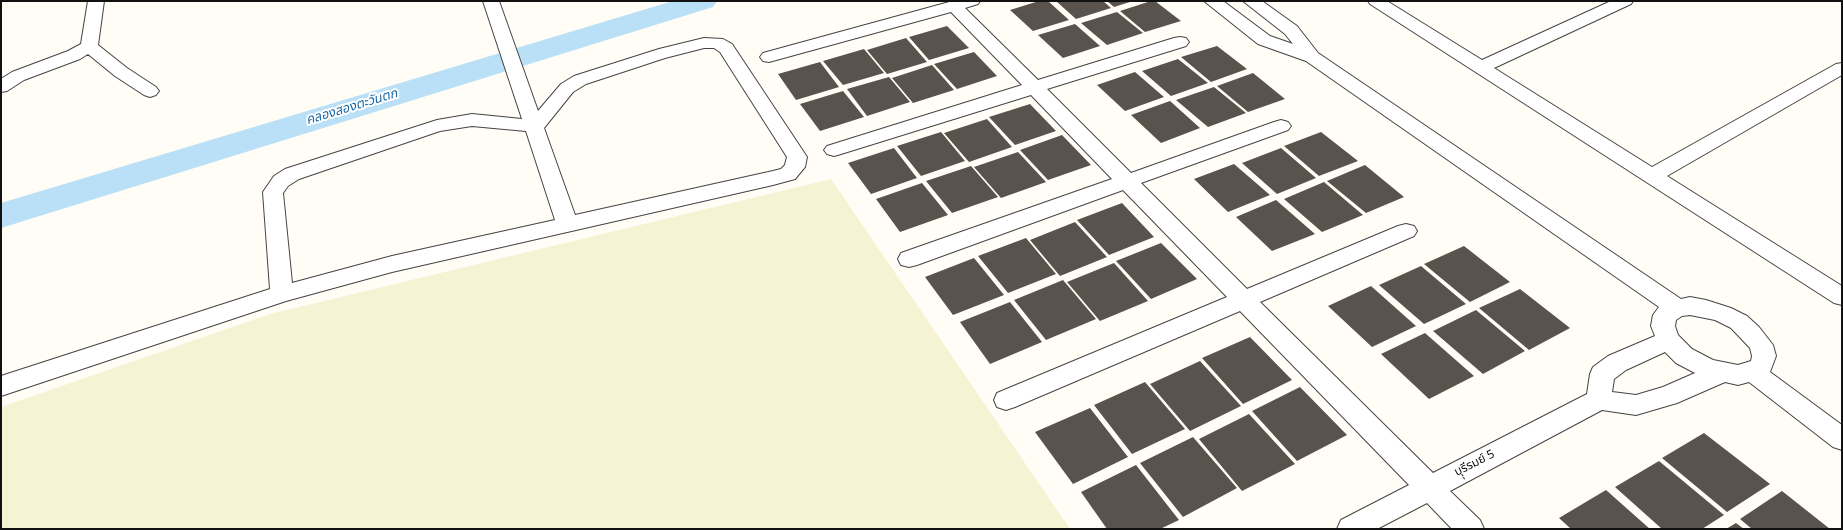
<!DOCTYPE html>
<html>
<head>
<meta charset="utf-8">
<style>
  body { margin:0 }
  #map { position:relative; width:1843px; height:530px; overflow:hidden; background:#fffdf5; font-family:Georgia,serif }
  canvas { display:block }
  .frame { position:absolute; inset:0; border:2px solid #111; pointer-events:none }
</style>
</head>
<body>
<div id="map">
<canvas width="1843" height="530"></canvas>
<div class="frame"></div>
</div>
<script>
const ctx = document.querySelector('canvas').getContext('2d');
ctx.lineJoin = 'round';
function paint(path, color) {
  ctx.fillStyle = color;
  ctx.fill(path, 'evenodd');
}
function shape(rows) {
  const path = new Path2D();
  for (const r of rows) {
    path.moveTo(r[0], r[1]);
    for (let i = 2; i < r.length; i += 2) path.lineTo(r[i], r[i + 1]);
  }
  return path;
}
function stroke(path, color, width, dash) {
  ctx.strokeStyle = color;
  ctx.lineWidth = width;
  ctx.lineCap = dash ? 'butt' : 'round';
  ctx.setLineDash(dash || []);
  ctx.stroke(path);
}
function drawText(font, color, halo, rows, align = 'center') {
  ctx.font = font + ' Georgia,"Noto Sans Thai",serif';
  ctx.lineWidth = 4;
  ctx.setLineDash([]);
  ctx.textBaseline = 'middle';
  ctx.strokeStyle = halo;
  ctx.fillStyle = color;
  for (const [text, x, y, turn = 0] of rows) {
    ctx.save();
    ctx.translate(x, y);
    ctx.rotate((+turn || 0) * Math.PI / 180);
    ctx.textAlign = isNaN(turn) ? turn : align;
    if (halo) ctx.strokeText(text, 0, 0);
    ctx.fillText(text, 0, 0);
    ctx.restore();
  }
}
paint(shape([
  [831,179,1070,529,1,529,1,407,270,314]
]), '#f6f3d4');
paint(shape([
  [673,1,717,1,713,7,1,228,1,203,673,1]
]), '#b9e0f7');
paint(shape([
  [1039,1,1048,1,1069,20,1033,31,1010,10],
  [1056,1,1103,1,1111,8,1076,19],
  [1107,1,1133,1,1114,7],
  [1151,1,1155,1,1181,21,1145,32,1120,11],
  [1117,12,1143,33,1107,45,1081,23],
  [1075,24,1100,46,1063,58,1038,35],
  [947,26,969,48,929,60,909,37],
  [906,38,927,62,887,74,867,50],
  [1217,46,1247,69,1211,82,1181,57],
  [864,49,884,73,843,85,823,61],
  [974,52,997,76,957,89,934,64],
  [1178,59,1208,83,1171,96,1142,71],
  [820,62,839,87,796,100,778,74],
  [932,65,954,90,913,103,892,78],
  [1135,72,1164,97,1125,111,1097,85],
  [1253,73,1285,99,1248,112,1217,86],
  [889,77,910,102,867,116,847,89],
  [1214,87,1246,113,1208,127,1176,100],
  [843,91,864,117,820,131,800,104],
  [1170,101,1200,128,1161,143,1131,115],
  [1030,104,1056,131,1015,145,989,117],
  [987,119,1012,147,969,162,944,133],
  [941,132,965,161,921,176,897,146],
  [1321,132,1358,161,1319,176,1284,146],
  [1062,135,1091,165,1048,180,1020,150],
  [894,148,917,178,871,194,848,163],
  [1281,148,1316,178,1277,194,1242,163],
  [1018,152,1046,182,1001,198,974,167],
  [1234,164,1270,195,1228,212,1194,179],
  [1365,165,1404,197,1366,213,1327,181],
  [971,166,998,197,952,213,926,181],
  [1324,182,1363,215,1322,232,1284,199],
  [922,183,948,215,900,232,876,199],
  [1276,200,1315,234,1272,251,1236,217],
  [1122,203,1154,237,1109,255,1077,220],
  [1075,222,1107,257,1060,276,1030,240],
  [1026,238,1056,274,1008,293,978,256],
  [1161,243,1197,279,1151,299,1116,261],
  [1464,246,1510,282,1470,302,1424,264],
  [974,258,1004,295,953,315,925,277],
  [1114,263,1148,301,1100,321,1067,282],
  [1421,266,1466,304,1424,324,1379,285],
  [1063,280,1096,319,1046,340,1014,300],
  [1371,286,1416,326,1372,347,1328,306],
  [1520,289,1570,328,1529,350,1479,308],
  [1010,302,1042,342,990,364,960,322],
  [1476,310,1525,351,1483,374,1433,331],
  [1425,333,1474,376,1429,399,1381,354],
  [1250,337,1292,380,1243,404,1202,358],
  [1200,361,1241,406,1190,431,1150,384],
  [1145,382,1185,429,1132,454,1094,405],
  [1300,387,1347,435,1297,461,1252,411],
  [1090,408,1128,457,1073,484,1035,432],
  [1249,414,1295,464,1242,491,1199,439],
  [1704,433,1770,484,1727,512,1662,458],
  [1193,437,1237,488,1183,517,1140,463],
  [1659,461,1724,515,1702,529,1662,529,1615,487],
  [1136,465,1179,520,1160,529,1107,529,1081,492],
  [1606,490,1650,529,1571,529,1559,518],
  [1782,491,1830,529,1752,529,1740,519],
  [1736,523,1744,529,1726,529]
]), '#5a524d');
const minor = shape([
  [88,1,104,1,98,45,127,68,156,87,159,91,156,95,150,97,144,95,115,76,88,54,80,59,24,80,7,91,1,92,1,79,12,72,68,51,81,44,88,1],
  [483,1,499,1,538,111,561,84,574,76,659,49,704,38,723,39,732,44,807,157,805,167,795,179,773,185,392,272,286,301,1,396,1,376,270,289,263,192,274,176,285,169,437,120,472,114,522,119,483,1],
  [704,48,714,48,720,52,787,157,785,165,781,169,773,171,575,215,544,128,573,92,586,84,665,58,704,48],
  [472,126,526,131,555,220,392,256,292,283,283,193,288,186,299,179,440,131,472,126],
  [953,1,980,1,978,4,965,8,1038,80,1174,38,1180,37,1186,38,1189,42,1186,46,1047,89,1131,173,1274,122,1281,120,1288,122,1291,126,1288,130,1141,183,1247,289,1398,226,1406,224,1414,226,1417,231,1414,236,1260,302,1433,473,1587,394,1590,374,1593,367,1608,356,1655,336,1651,326,1653,315,1659,307,1306,61,1258,44,1204,1,1223,1,1270,36,1293,44,1285,34,1243,1,1262,1,1297,26,1318,53,1681,299,1690,297,1706,300,1731,308,1747,316,1759,327,1773,345,1776,356,1770,372,1842,425,1842,450,1833,447,1749,382,1738,385,1725,382,1677,403,1636,415,1602,410,1450,491,1480,520,1484,529,1452,529,1427,503,1377,529,1337,529,1341,520,1409,485,1240,311,1015,407,1006,410,997,407,994,400,997,393,1227,297,1123,190,917,265,909,267,901,265,898,259,901,253,1112,179,1031,95,841,154,834,156,827,154,824,150,827,146,1022,85,951,12,769,62,763,61,760,57,763,53,953,1],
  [1690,315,1715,320,1731,328,1750,348,1752,356,1751,361,1738,365,1713,360,1692,349,1678,335,1675,326,1676,320,1682,316,1690,315],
  [1665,352,1676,363,1695,373,1663,387,1636,395,1612,392,1614,379,1626,370,1665,352],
  [1368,1,1387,1,1482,60,1611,1,1633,1,1631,4,1494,68,1652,167,1836,64,1842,63,1842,75,1667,176,1842,286,1842,305,1834,303,1370,4,1368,1]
]);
stroke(minor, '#444', 2);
paint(minor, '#fff');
drawText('12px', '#111', '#fff', [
  ["บุุรีรมย์ 5",1475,464,-27]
]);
drawText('italic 13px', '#1768a6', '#fff', [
  ["คลองสองตะวันตก",352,108,-17]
]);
</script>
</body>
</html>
